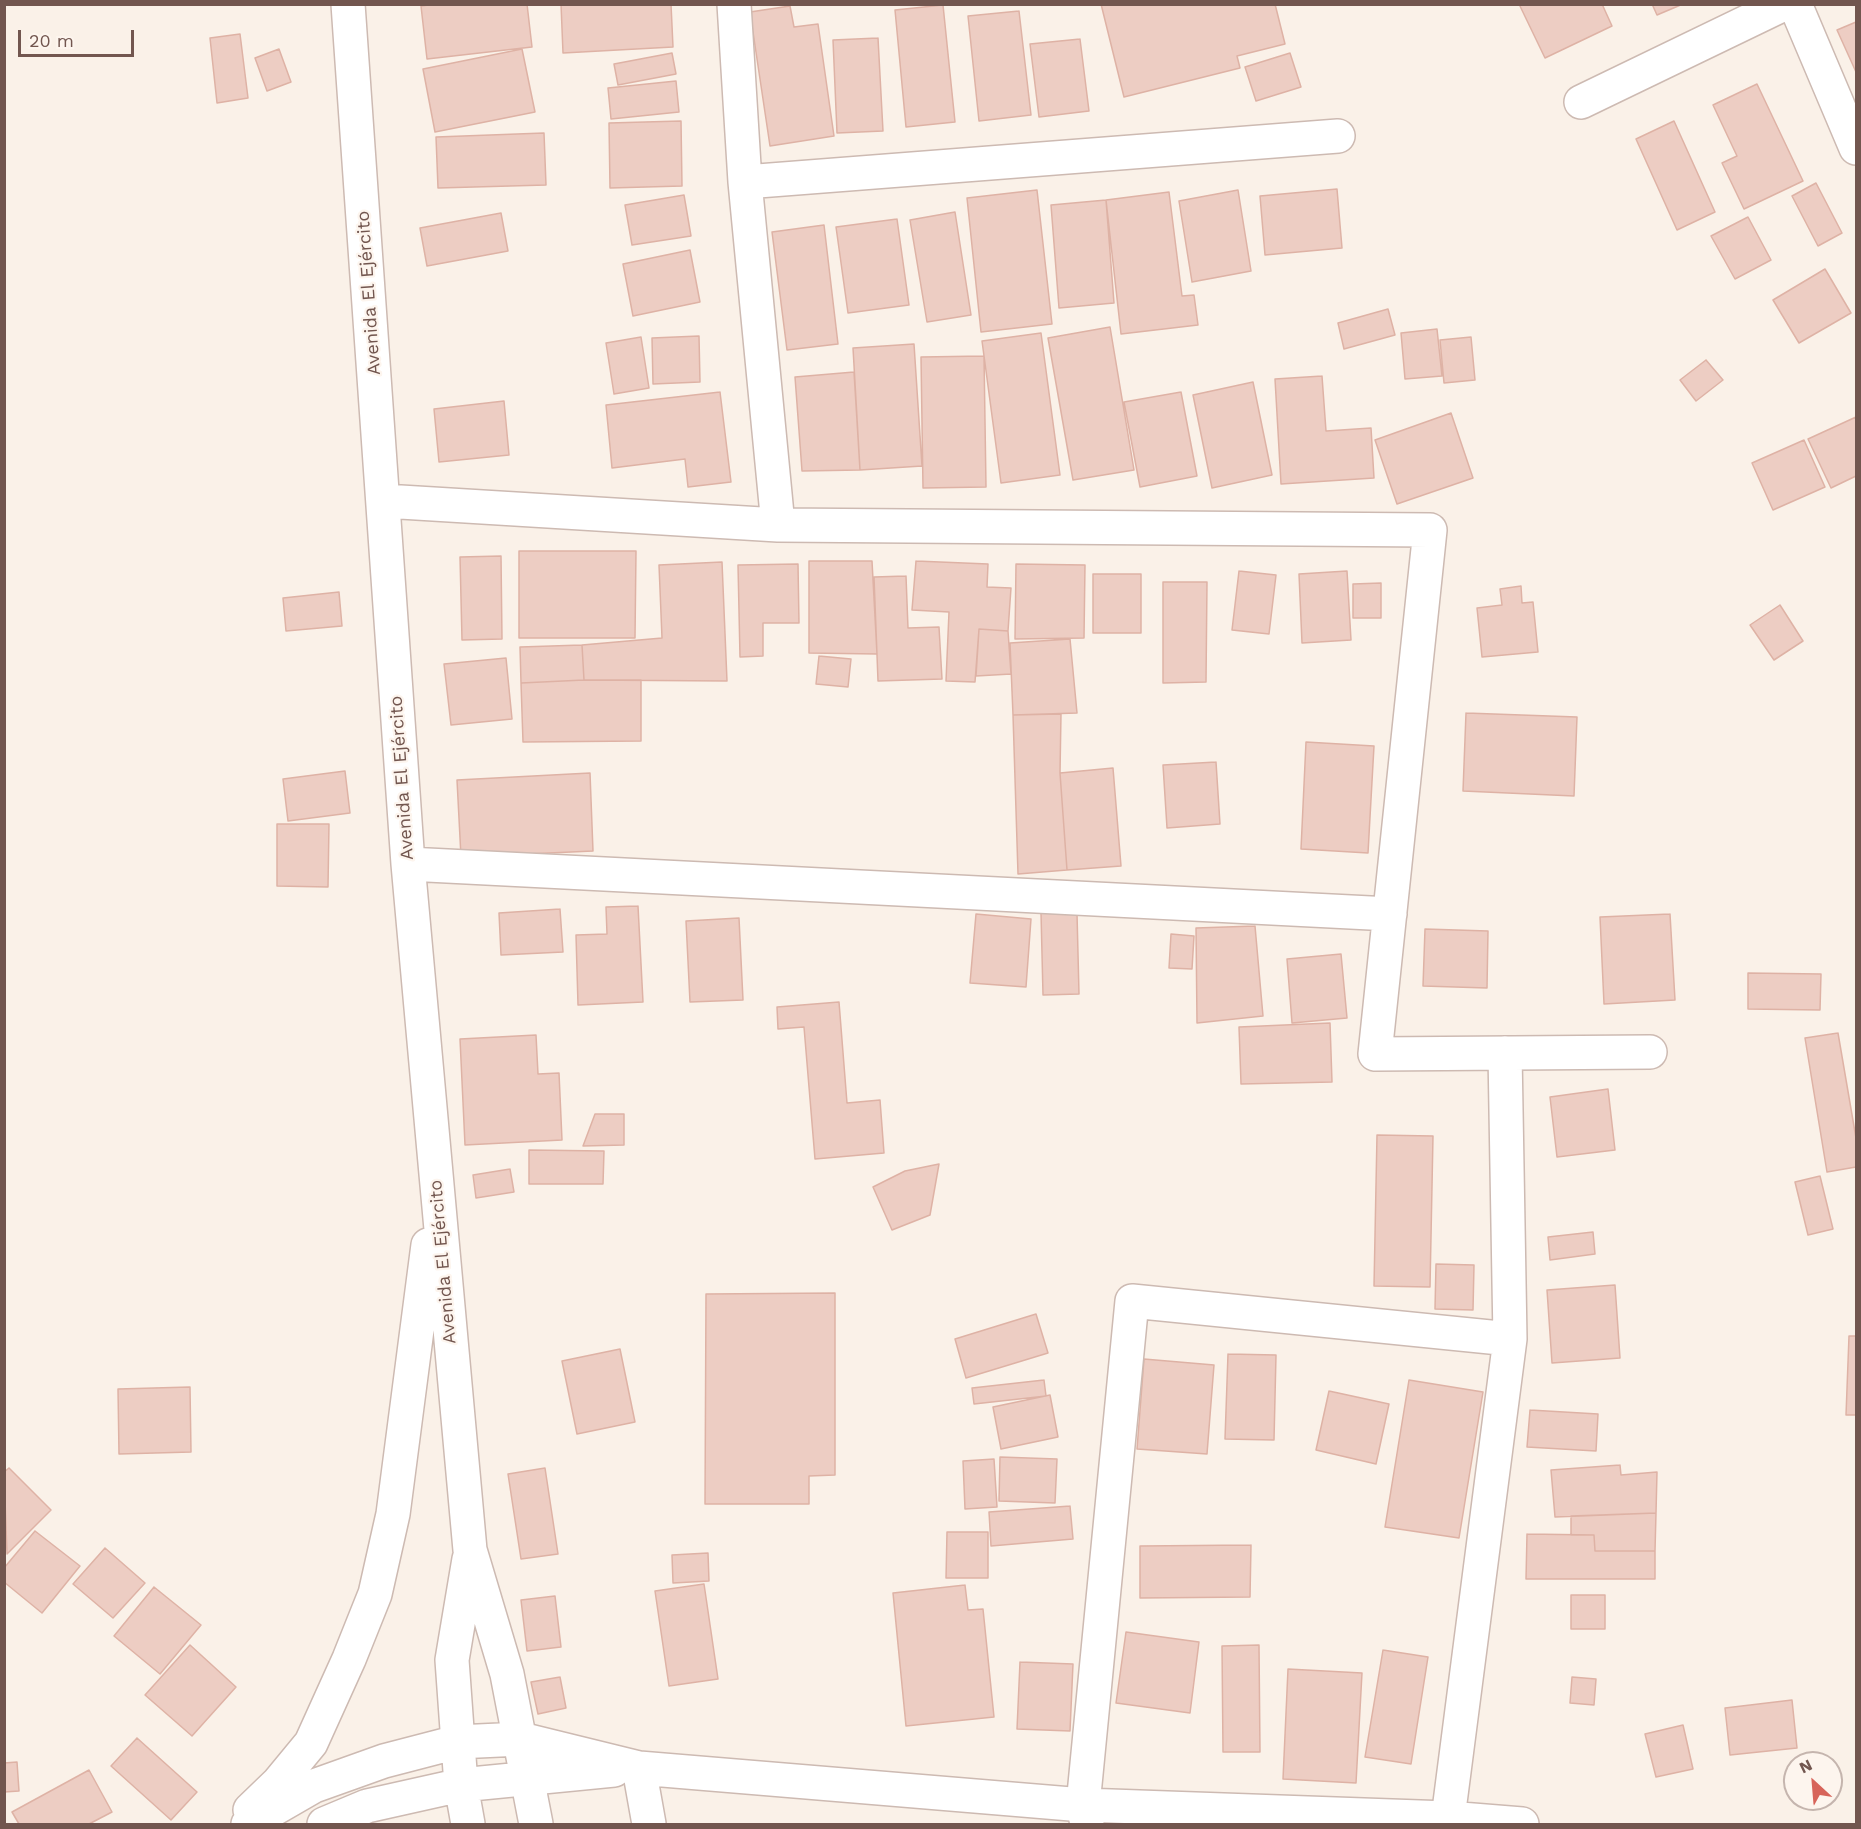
<!DOCTYPE html>
<html>
<head>
<meta charset="utf-8">
<style>
  body { margin:0 }
  #map { position:relative; width:1861px; height:1829px; overflow:hidden; background:#faf1e8; font-family:"Work Sans",sans-serif }
  canvas { display:block }
  .frame { position:absolute; inset:0; border:6px solid #72564f; pointer-events:none }
  .north { position:absolute; left:1783px; top:1751px; width:60px; height:60px; box-sizing:border-box; background:#fdf5ee; border:2px solid #c5b5ae; border-radius:50%; rotate:334deg; font-size:16px; font-weight:700; line-height:24px; text-align:center; color:#72564f }
  .north::after { content:''; display:block; margin:auto; width:21px; height:27px; background:#d7645a; clip-path:polygon(50% 0,100% 100%,50% 72%,0 100%) }
  .scale { position:absolute; left:18px; top:30px; width:116px; height:27px; box-sizing:border-box; border:3px solid #72564f; border-top:0; padding-left:8px; font-size:18px; line-height:21px; white-space:nowrap; color:#72564f; -webkit-text-stroke:4px #fdf5ee; paint-order:stroke }
</style>
</head>
<body>
<div id="map">
<canvas width="1861" height="1829"></canvas>
<div class="frame"></div>
<div class="north">N</div>
<div class="scale">20 m</div>
</div>
<script>
const ctx = document.querySelector('canvas').getContext('2d');
ctx.lineJoin = 'round';
function paint(path, color) {
  ctx.fillStyle = color;
  ctx.fill(path, 'evenodd');
}
function shape(rows) {
  const path = new Path2D();
  for (const r of rows) {
    path.moveTo(r[0], r[1]);
    for (let i = 2; i < r.length; i += 2) path.lineTo(r[i], r[i + 1]);
  }
  return path;
}
function stroke(path, color, width, dash) {
  ctx.strokeStyle = color;
  ctx.lineWidth = width;
  ctx.lineCap = dash ? 'butt' : 'round';
  ctx.setLineDash(dash || []);
  ctx.stroke(path);
}
function drawText(font, color, halo, rows, align = 'center') {
  ctx.font = font + ' "Work Sans",sans-serif';
  ctx.lineWidth = 4.5;
  ctx.setLineDash([]);
  ctx.textBaseline = 'middle';
  ctx.strokeStyle = halo;
  ctx.fillStyle = color;
  for (const [text, x, y, turn = 0] of rows) {
    ctx.save();
    ctx.translate(x, y);
    ctx.rotate((+turn || 0) * Math.PI / 180);
    ctx.textAlign = isNaN(turn) ? turn : align;
    if (halo) ctx.strokeText(text, 0, 0);
    ctx.fillText(text, 0, 0);
    ctx.restore();
  }
}
const building = shape([
  [436,4,527,4,532,47,427,59,421,6,436,4],
  [561,4,671,4,673,47,563,53,561,4],
  [1101,4,1275,4,1285,44,1237,56,1240,68,1124,97,1101,4],
  [1519,4,1602,4,1612,26,1545,58,1519,4],
  [1652,4,1683,4,1657,15,1652,4],
  [943,5,955,122,906,127,895,10,943,5],
  [790,6,794,27,818,24,834,136,770,146,750,12,790,6],
  [1019,11,1031,115,979,121,968,16,1019,11],
  [1856,22,1856,72,1837,30,1856,22],
  [240,34,248,98,217,103,210,38,240,34],
  [878,38,883,131,837,133,833,40,878,38],
  [1080,39,1089,111,1039,117,1030,44,1080,39],
  [279,49,291,82,267,91,255,58,279,49],
  [522,49,535,112,435,132,423,69,522,49],
  [672,53,676,74,618,85,614,64,672,53],
  [1290,53,1301,87,1256,101,1245,67,1290,53],
  [676,81,679,112,611,119,608,88,676,81],
  [1757,84,1803,181,1744,209,1722,163,1737,156,1713,105,1757,84],
  [681,121,682,186,610,188,609,123,681,121],
  [1674,121,1715,212,1677,230,1636,139,1674,121],
  [544,133,546,185,438,188,436,137,544,133],
  [1816,183,1842,233,1818,246,1792,196,1816,183],
  [1337,189,1342,248,1265,255,1260,196,1337,189],
  [1037,190,1052,324,981,332,967,198,1037,190],
  [1238,190,1251,271,1192,282,1179,201,1238,190],
  [1169,192,1182,296,1194,295,1198,325,1121,334,1106,200,1169,192],
  [684,195,691,236,632,245,625,205,684,195],
  [1106,200,1114,303,1059,308,1051,205,1106,200],
  [955,212,971,315,927,322,910,220,955,212],
  [501,213,508,251,427,266,420,228,501,213],
  [1748,217,1771,260,1735,279,1711,236,1748,217],
  [897,219,909,305,848,313,836,227,897,219],
  [824,225,838,344,787,350,772,232,824,225],
  [690,250,700,302,633,316,623,264,690,250],
  [1825,269,1851,313,1799,343,1773,300,1825,269],
  [1388,309,1395,335,1344,349,1338,323,1388,309],
  [1110,327,1134,470,1073,480,1048,338,1110,327],
  [1437,329,1442,376,1405,379,1401,333,1437,329],
  [1041,333,1060,475,1001,483,982,341,1041,333],
  [699,336,700,382,653,384,652,338,699,336],
  [641,337,649,388,614,394,606,343,641,337],
  [1471,337,1475,380,1444,383,1440,340,1471,337],
  [914,344,922,466,860,470,853,348,914,344],
  [984,356,986,487,923,488,921,357,984,356],
  [1706,360,1723,380,1696,401,1680,380,1706,360],
  [854,372,860,470,802,471,795,377,854,372],
  [1322,376,1326,431,1371,428,1374,478,1281,484,1275,379,1322,376],
  [1253,382,1272,475,1212,488,1193,395,1253,382],
  [720,392,731,482,688,487,685,459,612,468,606,405,720,392],
  [1181,392,1197,476,1140,487,1124,402,1181,392],
  [504,401,509,455,439,462,434,409,504,401],
  [1451,413,1473,478,1397,504,1375,440,1451,413],
  [1856,417,1856,476,1831,488,1808,439,1856,417],
  [1804,440,1825,487,1773,510,1752,463,1804,440],
  [519,551,636,551,635,638,519,638,519,551],
  [501,556,502,639,462,640,460,557,501,556],
  [809,561,872,561,877,654,809,653,809,561],
  [916,561,988,564,987,587,1011,588,1008,631,979,629,975,682,946,681,949,612,912,610,916,561],
  [722,562,727,681,584,680,582,645,662,638,659,565,722,562],
  [798,564,799,623,763,623,763,656,740,657,738,565,798,564],
  [1016,564,1085,565,1084,638,1015,639,1016,564],
  [1239,571,1276,575,1269,634,1232,630,1239,571],
  [1347,571,1351,640,1302,643,1299,574,1347,571],
  [1093,574,1141,574,1141,633,1093,633,1093,574],
  [906,576,908,628,939,627,942,679,878,681,874,577,906,576],
  [1163,582,1207,582,1206,682,1163,683,1163,582],
  [1381,583,1381,618,1353,618,1353,584,1381,583],
  [1521,586,1522,603,1533,602,1538,652,1482,657,1477,608,1502,605,1500,589,1521,586],
  [339,592,342,626,286,631,283,598,339,592],
  [1780,605,1803,641,1774,660,1750,625,1780,605],
  [979,629,1008,631,1011,674,976,676,979,629],
  [1070,639,1077,713,1013,715,1010,643,1070,639],
  [582,645,584,680,521,683,520,647,582,645],
  [819,656,851,659,848,687,816,684,819,656],
  [506,658,512,719,451,725,444,664,506,658],
  [584,680,641,680,641,741,523,742,521,683,584,680],
  [1466,713,1577,717,1574,796,1463,791,1466,713],
  [1061,714,1060,773,1067,870,1018,874,1013,715,1061,714],
  [1306,742,1374,746,1368,853,1301,849,1306,742],
  [1216,762,1220,824,1167,828,1163,765,1216,762],
  [1113,768,1121,866,1067,870,1060,773,1113,768],
  [345,771,350,813,288,821,283,779,345,771],
  [590,773,593,851,461,857,457,780,590,773],
  [277,824,329,824,328,887,277,886,277,824],
  [638,906,643,1002,578,1005,576,935,607,934,606,907,638,906],
  [560,909,563,952,501,955,499,913,560,909],
  [1041,913,1077,913,1079,994,1043,995,1041,913],
  [976,914,1031,919,1026,987,970,983,976,914],
  [1670,914,1675,1000,1604,1004,1600,917,1670,914],
  [739,918,743,1000,690,1002,686,921,739,918],
  [1255,926,1263,1016,1197,1023,1196,928,1255,926],
  [1425,929,1488,931,1487,988,1423,986,1425,929],
  [1171,934,1194,936,1192,969,1169,968,1171,934],
  [1341,954,1347,1018,1292,1023,1287,959,1341,954],
  [1748,973,1821,974,1820,1010,1748,1009,1748,973],
  [839,1002,847,1103,880,1100,884,1153,815,1159,804,1027,778,1029,777,1007,839,1002],
  [1330,1023,1332,1082,1241,1084,1239,1027,1330,1023],
  [1838,1033,1856,1138,1856,1167,1827,1172,1805,1038,1838,1033],
  [536,1035,538,1074,559,1073,562,1140,465,1145,460,1039,536,1035],
  [1608,1089,1615,1150,1557,1157,1550,1097,1608,1089],
  [595,1114,624,1114,624,1145,583,1146,595,1114],
  [1377,1135,1433,1136,1430,1287,1374,1286,1377,1135],
  [529,1150,604,1151,603,1184,529,1184,529,1150],
  [939,1164,930,1215,892,1230,873,1187,905,1171,939,1164],
  [510,1169,514,1192,476,1198,473,1175,510,1169],
  [1820,1176,1833,1229,1808,1235,1795,1182,1820,1176],
  [1593,1232,1595,1254,1550,1260,1548,1237,1593,1232],
  [1436,1264,1474,1265,1473,1310,1435,1309,1436,1264],
  [1615,1285,1620,1358,1552,1363,1547,1290,1615,1285],
  [835,1293,835,1475,809,1476,809,1504,705,1504,706,1294,835,1293],
  [1036,1314,1048,1353,966,1378,955,1339,1036,1314],
  [1849,1336,1856,1336,1856,1415,1846,1415,1849,1336],
  [620,1349,635,1422,577,1434,562,1361,620,1349],
  [1228,1354,1276,1355,1274,1440,1225,1439,1228,1354],
  [1144,1359,1214,1365,1207,1454,1137,1449,1144,1359],
  [1044,1380,1046,1396,974,1404,972,1388,1044,1380],
  [1409,1380,1483,1392,1459,1538,1385,1527,1409,1380],
  [190,1387,191,1452,119,1454,118,1389,190,1387],
  [1329,1391,1389,1404,1376,1464,1316,1450,1329,1391],
  [1050,1395,1058,1437,1001,1449,993,1407,1050,1395],
  [1530,1410,1598,1414,1596,1451,1527,1447,1530,1410],
  [1000,1457,1057,1459,1055,1503,999,1501,1000,1457],
  [994,1459,997,1507,965,1509,963,1461,994,1459],
  [1620,1465,1621,1475,1657,1472,1656,1513,1555,1517,1551,1470,1620,1465],
  [9,1468,51,1510,7,1554,4,1472,9,1468],
  [545,1468,558,1554,521,1559,508,1474,545,1468],
  [1070,1506,1073,1539,991,1546,989,1512,1070,1506],
  [1656,1513,1655,1551,1595,1551,1594,1535,1571,1535,1571,1516,1656,1513],
  [35,1531,80,1566,42,1613,4,1582,4,1568,35,1531],
  [947,1532,988,1532,988,1578,946,1578,947,1532],
  [1527,1534,1594,1535,1595,1551,1655,1551,1655,1579,1526,1579,1527,1534],
  [1251,1545,1250,1597,1140,1598,1140,1546,1251,1545],
  [105,1548,145,1583,113,1618,73,1584,105,1548],
  [708,1553,709,1581,673,1583,672,1555,708,1553],
  [704,1584,718,1679,669,1686,655,1591,704,1584],
  [965,1585,968,1610,983,1609,994,1717,906,1726,893,1593,965,1585],
  [154,1587,201,1625,160,1674,114,1636,154,1587],
  [1571,1595,1605,1595,1605,1629,1571,1629,1571,1595],
  [555,1596,561,1647,527,1651,521,1600,555,1596],
  [1126,1632,1199,1642,1190,1713,1116,1703,1126,1632],
  [190,1645,236,1687,192,1736,145,1695,190,1645],
  [1259,1645,1260,1752,1223,1752,1222,1646,1259,1645],
  [1383,1650,1428,1657,1411,1764,1365,1757,1383,1650],
  [1020,1662,1073,1664,1070,1731,1017,1729,1020,1662],
  [1288,1669,1362,1673,1356,1783,1283,1779,1288,1669],
  [560,1677,566,1708,538,1714,531,1682,560,1677],
  [1572,1677,1596,1679,1594,1705,1570,1703,1572,1677],
  [1792,1700,1797,1748,1730,1755,1725,1708,1792,1700],
  [1683,1725,1693,1769,1656,1777,1645,1734,1683,1725],
  [137,1738,197,1792,171,1820,111,1766,137,1738],
  [17,1762,19,1791,4,1792,4,1763,17,1762],
  [89,1770,112,1812,89,1824,19,1824,12,1812,89,1770]
]);
paint(building, '#edcdc3');
stroke(building, '#deb2a5', 1.5);
const minor = shape([
  [348,4,408,864,470,1550,507,1674,536,1824],
  [734,4,745,182,778,525],
  [1795,4,1856,148],
  [1581,102,1784,4],
  [745,182,1338,136],
  [384,501,778,525,1430,530,1375,1054,1650,1052],
  [408,864,1390,914],
  [639,1768,649,1824],
  [250,1810,278,1783,311,1743,349,1659,375,1594,393,1514,428,1245],
  [1448,1818,1510,1339,1505,1053],
  [248,1824,314,1786,384,1761,457,1742,521,1739,639,1768,1083,1805,1448,1818,1522,1824],
  [324,1824,367,1806,461,1785,614,1770],
  [468,1824,461,1785,452,1660,469,1559],
  [1087,1824,1083,1805,1132,1301,1510,1339]
]);
stroke(minor, '#cdbab2', 36);
stroke(minor, '#fff', 33);
drawText('18px', '#72564f', '#fdf5ee', [
  ["Avenida El Ejército",369,293,-94],
  ["Avenida El Ejército",402,778,-94],
  ["Avenida El Ejército",443,1262,-95]
]);
</script>
</body>
</html>
